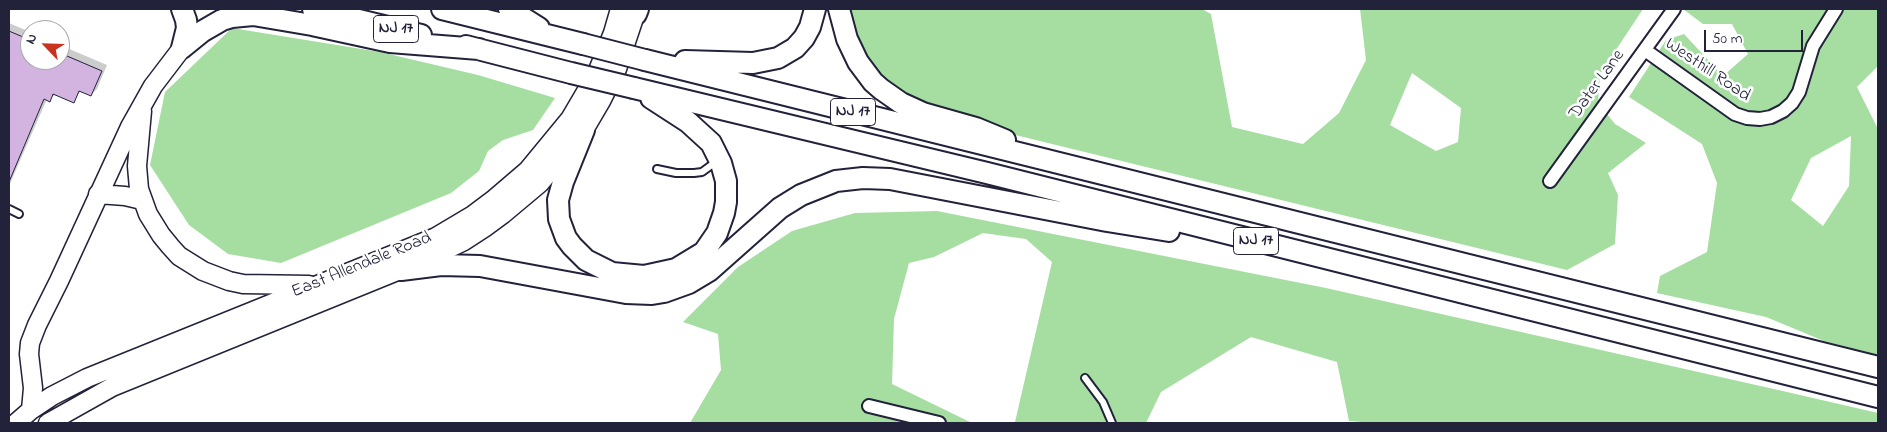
<!DOCTYPE html>
<html>
<head>
<meta charset="utf-8">
<style>
  body { margin:0 }
  #map { position:relative; width:1887px; height:432px; overflow:hidden; background:#fff; font-family:"Indie Flower",sans-serif }
  canvas { display:block }
  .frame { position:absolute; inset:0; border:10px solid #22223b; pointer-events:none }
  .north { position:absolute; left:20px; top:20px; width:50px; height:50px; box-sizing:border-box; background:#fff; border:1px solid #a7a7b1; border-radius:50%; rotate:294deg; font-size:14px; font-weight:700; line-height:20px; text-align:center; color:#22223b }
  .north::after { content:''; display:block; margin:auto; width:18px; height:22px; background:#c8321e; clip-path:polygon(50% 0,100% 100%,50% 72%,0 100%) }
  .scale { position:absolute; left:1704px; top:30px; width:99px; height:22px; box-sizing:border-box; border:2px solid #22223b; border-top:0; padding-left:6px; font-size:15px; line-height:18px; white-space:nowrap; color:#22223b; -webkit-text-stroke:4px #fff; paint-order:stroke }
</style>
</head>
<body>
<div id="map">
<canvas width="1887" height="432"></canvas>
<div class="frame"></div>
<div class="north">N</div>
<div class="scale">50 m</div>
</div>
<script>
const ctx = document.querySelector('canvas').getContext('2d');
ctx.lineJoin = 'round';
function paint(path, color) {
  ctx.fillStyle = color;
  ctx.fill(path, 'evenodd');
}
function shape(rows) {
  const path = new Path2D();
  for (const r of rows) {
    path.moveTo(r[0], r[1]);
    for (let i = 2; i < r.length; i += 2) path.lineTo(r[i], r[i + 1]);
  }
  return path;
}
function stroke(path, color, width, dash) {
  ctx.strokeStyle = color;
  ctx.lineWidth = width;
  ctx.lineCap = dash ? 'butt' : 'round';
  ctx.setLineDash(dash || []);
  ctx.stroke(path);
}
function drawText(font, color, halo, rows, align = 'center') {
  ctx.font = font + ' "Indie Flower",sans-serif';
  ctx.lineWidth = 5;
  ctx.setLineDash([]);
  ctx.textBaseline = 'middle';
  ctx.strokeStyle = halo;
  ctx.fillStyle = color;
  for (const [text, x, y, turn = 0] of rows) {
    ctx.save();
    ctx.translate(x, y);
    ctx.rotate((+turn || 0) * Math.PI / 180);
    ctx.textAlign = isNaN(turn) ? turn : align;
    if (halo) ctx.strokeText(text, 0, 0);
    ctx.fillText(text, 0, 0);
    ctx.restore();
  }
}
paint(shape([
  [838,9,1202,9,1211,14,1232,127,1303,144,1339,113,1366,60,1360,9,1643,9,1600,74,1598,103,1615,124,1646,143,1608,173,1618,195,1615,244,1567,270,954,120,865,78],
  [1412,73,1461,108,1458,142,1436,151,1390,125],
  [1683,9,1878,9,1878,66,1857,87,1878,129,1878,355,1824,341,1766,317,1657,293,1660,276,1707,252,1717,183,1702,144,1629,97,1666,40,1684,34,1723,76,1748,54,1732,24,1703,24],
  [1851,136,1849,186,1823,226,1791,200,1811,158],
  [232,28,380,52,478,75,555,98,533,130,503,140,488,151,479,171,451,193,281,263,228,254,189,225,150,165,165,92],
  [937,211,1326,288,1787,392,1878,413,1878,423,1374,423,1349,421,1337,362,1251,337,1161,392,1146,423,1018,423,1015,422,1052,262,1026,239,983,233,934,257,909,263,894,319,892,384,972,423,690,423,721,370,718,334,683,322,738,267,792,231,855,213]
]), '#a6dea2');
paint(shape([
  [9,23,30,32,30,60,60,60,60,45,107,65,97,89,91,95,81,91,73,101,56,94,49,100,47,99,9,186]
]), '#0003');
const building = shape([
  [9,31,30,40,30,60,60,60,60,53,102,71,91,96,79,91,74,103,53,94,50,102,44,99,9,182,9,31]
]);
paint(building, '#d3b4e0');
stroke(building, '#22223b', 1);
const service = shape([
  [657,169,676,173,694,173,702,172,717,161],
  [9,209,19,214],
  [1085,378,1103,402,1112,423]
]);
const minor = shape([
  [1645,50,1735,114,1747,118,1760,119,1771,117,1783,111,1792,103,1799,92,1813,46,1836,9],
  [1550,181,1674,9],
  [869,406,939,423]
]);
const secondary = shape([
  [142,111,137,166,139,189,148,214,161,235,170,246,179,256,203,271,229,281,243,284,309,285],
  [98,194,125,196,142,200],
  [31,410,33,388,29,354,30,343,37,325,59,281,130,127,153,86,182,48],
  [16,423,31,410,52,396,87,378,414,246,436,237,473,215,493,200,528,170,570,119,597,73,613,33,620,9],
  [48,423,112,387,422,261,464,241,484,228,503,214,540,183,584,130,601,101,617,69,637,9]
]);
const trunk = shape([
  [313,9,421,35],
  [442,9,583,44],
  [509,9,539,28],
  [839,9,847,39,858,62,873,82,881,89,901,103,923,113,976,128,1005,140],
  [636,14,638,9],
  [466,46,571,73],
  [182,48,203,31,222,20,232,17,253,15,312,25,390,42,479,49],
  [182,48,187,28,186,20,182,9],
  [645,60,1878,367],
  [685,61,753,63,778,58,795,48,804,38,810,27,815,9],
  [634,88,987,173,1878,397],
  [584,130,563,182,558,200,559,219,566,238,572,246,586,260,612,273,644,276,676,269,704,252,717,233,724,213,726,202,726,181,721,163,711,143,688,122,651,98],
  [401,270,441,265,480,266,626,293,652,294,664,292,689,283,709,271,780,208,801,195,836,181,863,178,890,179,1107,221,1169,231]
]);
stroke(service, '#22223b', 10);
stroke(minor, '#22223b', 16);
stroke(secondary, '#22223b', 21);
stroke(trunk, '#22223b', 24);
stroke(service, '#fff', 6);
stroke(minor, '#fff', 12);
stroke(secondary, '#fff', 18);
stroke(trunk, '#fff', 20);
const trunkBridge = shape([
  [583,44,645,60],
  [571,73,634,88]
]);
stroke(trunkBridge, '#22223b', 24, []);
stroke(trunkBridge, '#fff', 20);
for (const [x, y, w] of [
  [396,29,45],
  [853,112,45],
  [1256,241,45]
]) {
  const box = new Path2D();
  box.roundRect(x - w / 2, y - 13.5, w, 27, 4);
  ctx.fillStyle = '#fff';
  ctx.fill(box);
  stroke(box, '#22223b', 1);
}
drawText('bold 16px', '#22223b', null, [
  ["NJ 17",396,29],
  ["NJ 17",853,112],
  ["NJ 17",1256,241]
]);
drawText('18px', '#22223b', '#fff', [
  ["Westhill Road",1707,71,34],
  ["Dater Lane",1598,85,-54],
  ["East Allendale Road",362,266,-22]
]);
</script>
</body>
</html>
